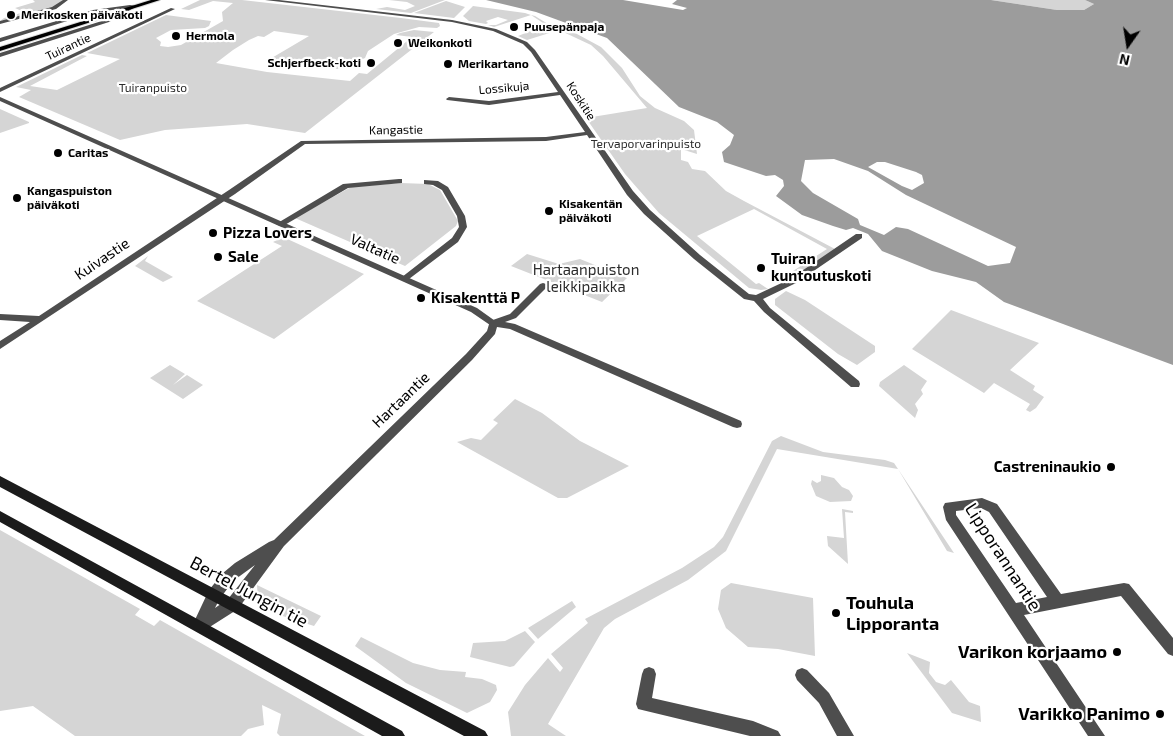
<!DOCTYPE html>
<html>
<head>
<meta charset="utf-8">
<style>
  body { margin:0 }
  #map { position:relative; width:1173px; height:736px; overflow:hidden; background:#fff; font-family:"Exo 2",sans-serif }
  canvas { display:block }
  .north { position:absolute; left:1103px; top:20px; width:50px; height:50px; -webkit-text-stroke:4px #fff; paint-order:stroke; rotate:193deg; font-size:14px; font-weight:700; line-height:20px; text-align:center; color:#000 }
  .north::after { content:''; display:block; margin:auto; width:18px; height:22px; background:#000; clip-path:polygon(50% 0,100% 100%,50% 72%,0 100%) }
</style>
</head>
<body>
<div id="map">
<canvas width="1173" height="736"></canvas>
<div class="north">N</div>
</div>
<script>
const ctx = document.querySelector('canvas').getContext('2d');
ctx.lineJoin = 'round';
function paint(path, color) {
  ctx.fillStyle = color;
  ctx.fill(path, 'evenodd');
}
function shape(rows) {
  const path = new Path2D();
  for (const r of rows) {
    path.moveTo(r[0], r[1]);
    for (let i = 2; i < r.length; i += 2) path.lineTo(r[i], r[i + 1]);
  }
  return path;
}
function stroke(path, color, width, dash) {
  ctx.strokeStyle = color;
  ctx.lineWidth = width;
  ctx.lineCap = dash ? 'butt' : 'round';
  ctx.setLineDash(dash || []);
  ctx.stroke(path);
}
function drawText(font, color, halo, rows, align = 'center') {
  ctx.font = font + ' "Exo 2",sans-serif';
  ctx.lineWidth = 4.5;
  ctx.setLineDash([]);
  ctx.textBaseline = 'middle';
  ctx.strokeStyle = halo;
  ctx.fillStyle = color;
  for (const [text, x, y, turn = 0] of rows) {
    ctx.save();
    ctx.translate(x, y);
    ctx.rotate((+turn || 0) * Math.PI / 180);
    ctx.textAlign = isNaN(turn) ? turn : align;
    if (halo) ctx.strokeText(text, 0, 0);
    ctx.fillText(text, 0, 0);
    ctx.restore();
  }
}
paint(shape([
  [33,0,64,0,54,7,0,21,4,18,24,12,15,8,35,2],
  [200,0,242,0,401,18,439,23,440,26,437,28,419,27,394,34,368,51,365,58,338,69,271,61,270,59,309,36,274,31,264,37,258,36,249,40,233,50,216,63,267,72,350,81,359,73,367,74,412,37,396,35,400,33,414,30,434,32,305,133,247,124,165,130,120,140,19,97,31,90,16,87,82,55,87,56,30,86,57,90,120,59,87,53,166,15,211,21,209,26,205,28,171,30,156,38,161,42,160,46,168,47,181,45,223,21,222,12,233,3,213,1,189,10,181,9],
  [389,0,445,0,411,13,376,9,387,7,405,10,415,6,407,2],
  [991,0,1085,0,1094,4,1084,10,1057,10],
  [446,1,465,7,454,18,414,13],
  [473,6,525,13,531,15,535,16,548,24,577,34,601,47,622,68,640,96,655,108,684,121,694,130,697,154,681,149,681,160,688,162,692,169,705,171,726,191,744,201,835,249,796,275,792,275,790,274,793,271,827,249,754,209,697,236,756,284,759,283,768,289,761,290,749,288,659,213,625,174,586,118,647,108,603,56,591,45,559,30,527,40,518,36,546,25,531,15,494,27,488,25,496,25,508,20,498,17,486,21,488,23,486,24,469,21,463,16],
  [0,109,29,122,29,123,0,133],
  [401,183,428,184,440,190,458,221,456,226,405,266,295,218,351,187],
  [283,237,364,274,274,339,197,301,282,246,273,242],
  [527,254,559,264,580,259,627,278,602,302,511,266],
  [148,256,145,261,173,277,163,282,135,266],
  [786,291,805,300,875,346,875,352,857,365,838,354,775,305,775,299],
  [951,310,1039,343,1010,370,1035,386,1033,390,1044,397,1036,408,1030,412,1026,410,1030,404,994,383,984,393,912,349],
  [170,365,185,374,173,385,187,375,203,385,183,399,150,378],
  [904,365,927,381,921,390,923,394,915,404,918,410,915,418,879,386,880,382],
  [515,399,542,413,580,441,629,466,567,498,558,498,457,442,471,438,481,440,498,423,493,420],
  [781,436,823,452,885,460,894,463,954,553,947,551,898,469,777,449,726,551,688,580,615,619,604,628,548,724,566,736,511,736,508,712,525,685,548,658,560,672,563,668,551,654,588,623,585,619,682,568,714,547,723,537,772,441],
  [821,475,834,478,842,487,849,490,853,496,851,501,830,502,816,496,811,484,812,480,817,483,821,481],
  [842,509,853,511,853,513,845,512,848,564,828,546,827,536,844,538],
  [0,530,140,609,135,615,154,626,160,620,365,736,280,736,277,733,281,714,262,705,264,725,248,729,241,736,75,736,33,706,0,711],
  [731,583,813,598,815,656,778,649,748,647,726,628,718,609,721,590],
  [257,585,321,616,314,626,267,611,258,601],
  [572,601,576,607,538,639,528,628],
  [525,631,535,642,514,666,510,667,470,657,473,643,505,641],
  [361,637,413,663,440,670,466,672,465,677,482,679,496,685,497,690,490,702,467,713,406,683,355,646],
  [907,653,930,662,929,673,936,682,945,685,951,680,969,702,980,706,981,722,952,713]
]), '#d5d5d5');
paint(shape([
  [486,0,623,0,683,10,687,8,672,4,677,0,991,0,1057,10,1084,10,1094,4,1085,0,1173,0,1173,365,1004,302,976,282,932,271,882,251,868,234,853,228,846,230,833,226,802,215,776,196,784,186,783,180,775,175,766,176,724,162,722,152,730,145,734,135,717,122,679,107,607,38,536,12],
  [834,159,868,171,906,195,1016,247,1010,263,988,266,908,229,896,227,884,235,860,225,858,219,813,193,801,181,805,160],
  [877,162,885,162,916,172,922,175,924,183,912,190,902,186,868,167]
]), '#9c9c9c');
const primary = shape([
  [151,0,160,0,0,51,0,47,151,0]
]);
stroke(primary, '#dbdbdb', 2);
paint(shape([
  [63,0,68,0,56,9,0,24,0,21,52,7,63,0],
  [265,0,279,0,452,20,496,29,527,42,535,50,633,191,650,210,700,255,749,294,756,295,790,279,856,234,862,234,862,238,796,283,763,299,770,308,859,381,860,384,859,387,851,387,764,312,754,301,744,299,694,259,644,214,627,195,587,135,546,141,305,144,235,194,0,349,0,341,30,322,0,320,0,314,39,316,229,190,301,141,546,137,585,132,560,95,489,105,447,100,446,99,449,97,489,101,558,92,531,52,523,44,493,31,452,22,265,0],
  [130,5,137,6,109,22,0,57,0,53,105,20,128,8,96,12,0,42,0,38,93,10,130,5],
  [171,8,175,9,0,92,0,88,171,8],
  [399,179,402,179,402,183,348,188,283,226,280,226,276,224,343,184,399,179],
  [424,180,438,181,448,187,465,216,467,227,458,242,405,282,401,279,402,277,452,238,459,227,457,216,442,190,433,185,424,184,424,180],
  [543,283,546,284,547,286,546,288,516,318,505,322,515,324,741,421,742,424,741,427,737,428,733,427,510,329,497,327,495,334,472,360,284,546,238,609,205,630,200,632,195,630,193,624,209,590,223,573,235,563,269,542,274,540,466,354,487,331,490,321,510,314,540,284,543,283],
  [255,565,228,599,215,608,219,600,233,581,255,565],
  [982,498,997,504,1061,594,1124,583,1129,584,1173,638,1173,656,1168,654,1121,596,1024,615,1105,736,1088,736,946,520,943,507,945,503,982,498],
  [981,508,989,512,1047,597,1016,603,956,515,956,511,981,508],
  [649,667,654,669,656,674,652,698,753,721,778,731,781,736,750,736,638,709,636,704,642,674,644,669,649,667],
  [802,668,807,670,829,693,854,736,837,736,819,703,797,680,795,675,797,670,802,668]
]), '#4e4e4e');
paint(shape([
  [0,97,477,308,498,323,496,325,490,325,471,312,0,101,0,97]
]), '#4e4e4e');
paint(shape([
  [0,476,485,731,488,736,464,736,0,487,0,476],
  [0,511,402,731,405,736,382,736,0,522,0,511]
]), '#1b1b1b');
paint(primary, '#000');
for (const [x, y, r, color] of [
  [11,15,5,"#000"],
  [514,27,5,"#000"],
  [176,36,5,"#000"],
  [398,43,5,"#000"],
  [371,63,5,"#000"],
  [448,64,5,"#000"],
  [58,153,5,"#000"],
  [17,198,5,"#000"],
  [549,211,5,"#000"],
  [213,233,5,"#000"],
  [218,257,5,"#000"],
  [761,268,5,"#000"],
  [421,298,5,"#000"],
  [1111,467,5,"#000"],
  [836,613,5,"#000"],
  [1117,652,5,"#000"],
  [1160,714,5,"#000"]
]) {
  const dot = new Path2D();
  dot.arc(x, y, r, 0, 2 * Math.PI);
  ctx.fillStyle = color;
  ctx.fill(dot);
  stroke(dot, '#fff', 2);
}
drawText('bold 12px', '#000', '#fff', [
  ["Merikosken päiväkoti",21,15],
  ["Puusepänpaja",524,27],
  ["Hermola",186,36],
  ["Weikonkoti",408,43],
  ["Schjerfbeck-koti",361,63,"right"],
  ["Merikartano",458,64],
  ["Caritas",68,153],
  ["Kangaspuiston",27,191],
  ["päiväkoti",27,205],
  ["Kisakentän",559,204],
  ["päiväkoti",559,218]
], 'left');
drawText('12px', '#000', '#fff', [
  ["Tuirantie",68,47,-25],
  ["Lossikuja",504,88,-5],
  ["Koskitie",581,101,57],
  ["Kangastie",396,130,-1]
]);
drawText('12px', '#2c2c2c', '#fff', [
  ["Tuiranpuisto",153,88],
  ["Tervaporvarinpuisto",646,144]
]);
drawText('bold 15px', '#000', '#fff', [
  ["Pizza Lovers",223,233],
  ["Sale",228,257],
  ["Tuiran",771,259],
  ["kuntoutuskoti",771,276],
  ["Kisakenttä P",431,298],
  ["Castreninaukio",1101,467,"right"]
], 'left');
drawText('15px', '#000', '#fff', [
  ["Valtatie",375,249,24],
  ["Kuivastie",102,259,-34],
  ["Hartaantie",401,400,-44]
]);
drawText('15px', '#2c2c2c', '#fff', [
  ["Hartaanpuiston",586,270],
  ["leikkipaikka",586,287]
]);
drawText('18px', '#000', '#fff', [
  ["Lipporannantie",1003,557,57],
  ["Bertel Jungin tie",249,592,28]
]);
drawText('bold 18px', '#000', '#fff', [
  ["Touhula",846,603,"left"],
  ["Lipporanta",846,624,"left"],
  ["Varikon korjaamo",1107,652],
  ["Varikko Panimo",1150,714]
], 'right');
</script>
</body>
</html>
